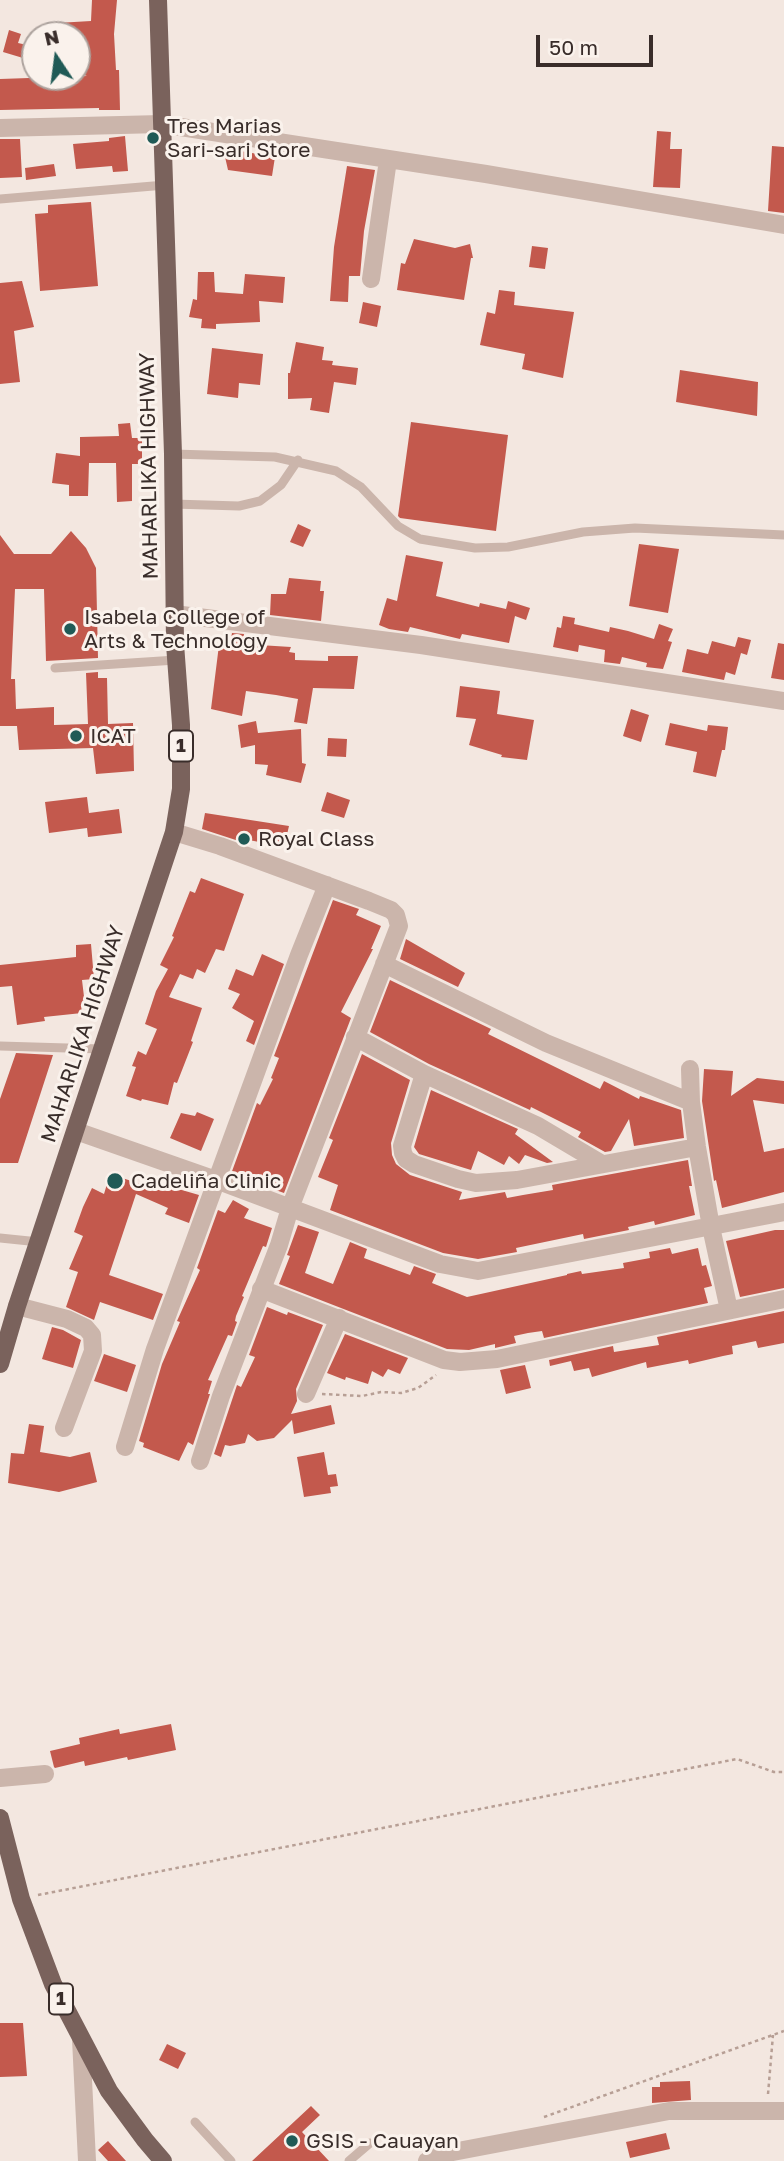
<!DOCTYPE html>
<html>
<head>
<meta charset="utf-8">
<style>
  body { margin:0 }
  #map { position:relative; width:784px; height:2161px; overflow:hidden; background:#f3e7e0; font-family:"Golos Text",sans-serif }
  canvas { display:block }
  .north { position:absolute; left:21px; top:21px; width:70px; height:70px; box-sizing:border-box; background:#faf2ec; border:2px solid #ada39e; border-radius:50%; rotate:347deg; font-size:19px; font-weight:700; line-height:28px; text-align:center; color:#392d2a }
  .north::after { content:''; display:block; margin:auto; width:24px; height:32px; background:#205a56; clip-path:polygon(50% 0,100% 100%,50% 72%,0 100%) }
  .scale { position:absolute; left:536px; top:35px; width:117px; height:32px; box-sizing:border-box; border:4px solid #392d2a; border-top:0; padding-left:9px; font-size:21px; line-height:24px; white-space:nowrap; color:#392d2a; -webkit-text-stroke:5px #faf2ec; paint-order:stroke }
</style>
</head>
<body>
<div id="map">
<canvas width="784" height="2161"></canvas>
<div class="north">N</div>
<div class="scale">50 m</div>
</div>
<script>
const ctx = document.querySelector('canvas').getContext('2d');
ctx.lineJoin = 'round';
function paint(path, color) {
  ctx.fillStyle = color;
  ctx.fill(path, 'evenodd');
}
function shape(rows) {
  const path = new Path2D();
  for (const r of rows) {
    path.moveTo(r[0], r[1]);
    for (let i = 2; i < r.length; i += 2) path.lineTo(r[i], r[i + 1]);
  }
  return path;
}
function stroke(path, color, width, dash) {
  ctx.strokeStyle = color;
  ctx.lineWidth = width;
  ctx.lineCap = dash ? 'butt' : 'round';
  ctx.setLineDash(dash || []);
  ctx.stroke(path);
}
function drawText(font, color, halo, rows, align = 'center') {
  ctx.font = font + ' "Golos Text",sans-serif';
  ctx.lineWidth = 6;
  ctx.setLineDash([]);
  ctx.textBaseline = 'middle';
  ctx.strokeStyle = halo;
  ctx.fillStyle = color;
  for (const [text, x, y, turn = 0] of rows) {
    ctx.save();
    ctx.translate(x, y);
    ctx.rotate((+turn || 0) * Math.PI / 180);
    ctx.textAlign = isNaN(turn) ? turn : align;
    if (halo) ctx.strokeText(text, 0, 0);
    ctx.fillText(text, 0, 0);
    ctx.restore();
  }
}
paint(shape([
  [92,0,117,0,114,34,116,70,119,70,120,110,99,110,99,108,0,110,0,79,87,76,77,73,77,35,58,35,57,23,91,21],
  [9,30,21,34,18,43,27,45,23,58,3,52],
  [657,131,671,132,670,149,682,149,680,188,653,187],
  [125,136,128,171,113,172,112,166,76,169,73,144,109,141,109,138],
  [0,139,20,139,22,177,0,178],
  [772,146,784,147,784,213,768,211],
  [223,148,275,157,272,176,228,170],
  [54,164,56,176,26,180,25,168],
  [347,166,375,170,364,231,360,276,349,276,348,302,330,301,334,247],
  [91,202,98,286,40,291,35,214,48,213,48,205],
  [414,239,455,248,470,244,473,258,471,258,464,300,397,290,401,263,405,264],
  [532,246,548,248,545,269,529,267],
  [198,272,214,272,215,292,243,294,245,274,285,277,283,303,259,301,260,322,216,324,216,329,201,328,202,319,189,317,193,299,197,300],
  [22,281,34,327,14,331,20,382,0,384,0,283],
  [499,290,515,292,514,305,574,312,563,378,522,369,525,354,480,345,487,312,495,314],
  [363,302,381,306,377,327,359,323],
  [296,342,324,347,322,360,333,361,332,365,358,368,356,385,334,382,329,413,310,410,312,398,288,399,288,373,290,373],
  [212,348,263,354,260,385,239,383,238,398,207,394],
  [680,370,758,382,757,416,676,402],
  [411,422,508,435,496,531,400,518,398,516],
  [130,423,132,438,142,438,142,464,132,464,132,501,117,502,116,463,89,463,88,496,69,496,69,485,52,483,56,453,80,456,80,437,119,436,118,424],
  [298,524,311,530,303,547,290,542],
  [71,531,86,548,96,568,98,658,46,661,44,589,15,589,11,679,15,679,16,709,54,707,54,725,88,724,86,673,98,672,98,678,107,678,108,724,133,723,134,771,96,774,93,748,19,750,17,726,0,726,0,535,14,554,51,554],
  [639,544,679,549,668,613,629,606],
  [406,555,443,562,436,596,479,607,480,603,506,609,508,601,530,608,526,620,515,616,509,643,462,634,460,639,410,627,408,632,389,629,379,625,387,598,397,601],
  [289,578,321,581,320,591,324,591,321,621,270,615,271,594,286,594],
  [563,616,575,618,574,624,609,632,610,627,628,631,654,639,659,624,673,629,668,641,672,642,663,669,646,667,647,663,622,657,620,664,604,662,605,650,579,645,578,652,553,647,557,627,561,628],
  [232,633,244,634,243,644,291,647,289,652,295,653,295,660,328,661,328,656,358,656,354,689,313,688,307,724,294,722,298,699,276,695,246,691,242,716,211,709,219,645,230,645],
  [738,637,751,640,747,655,741,653,735,675,726,672,724,680,682,672,687,649,708,654,712,641,735,647],
  [778,643,784,644,784,680,771,678],
  [460,686,500,691,497,714,534,720,527,760,501,757,502,755,469,745,476,719,456,717],
  [631,709,649,715,641,742,623,736],
  [256,721,258,733,301,729,302,763,306,764,301,783,266,775,268,765,255,764,255,745,241,748,238,725],
  [670,723,707,731,708,725,728,727,725,750,722,750,716,777,693,772,697,752,665,745],
  [328,738,347,739,346,757,327,756],
  [327,792,350,800,344,818,321,811],
  [87,797,89,813,119,809,122,833,88,837,87,828,49,833,45,802],
  [205,813,289,826,285,843,265,839,264,843,249,840,248,844,202,829],
  [201,878,244,894,224,951,216,949,205,973,197,969,193,979,180,974,169,997,202,1008,191,1041,193,1042,177,1083,174,1082,168,1105,142,1099,141,1101,126,1096,136,1067,132,1066,138,1051,146,1055,157,1029,145,1024,156,991,168,969,160,965,174,937,172,936,190,891,195,893],
  [333,900,359,909,356,915,381,926,371,949,373,949,341,1012,351,1018,284,1193,231,1174,257,1103,260,1105,273,1079,271,1078,279,1058,274,1056],
  [406,939,465,973,458,987,400,959],
  [91,944,94,979,82,980,85,1005,81,1005,82,1013,44,1017,45,1021,17,1025,12,986,0,987,0,965,76,957,76,945],
  [262,954,284,964,254,1045,246,1041,254,1021,232,1008,240,994,228,989,236,969,253,976],
  [390,980,491,1029,488,1034,600,1089,604,1081,639,1099,640,1096,681,1110,684,1138,634,1146,629,1119,611,1151,605,1152,578,1137,581,1132,531,1107,530,1110,429,1064,370,1032],
  [16,1053,53,1055,18,1163,0,1163,0,1099],
  [362,1054,410,1080,391,1143,392,1155,396,1164,410,1175,462,1192,459,1200,505,1192,507,1198,523,1195,553,1190,552,1185,688,1160,692,1186,689,1186,695,1215,655,1225,654,1221,628,1227,629,1230,584,1239,583,1234,516,1248,517,1252,478,1259,443,1253,330,1210,338,1185,318,1177,333,1140,329,1138],
  [704,1069,733,1071,731,1096,757,1078,784,1081,784,1104,753,1100,764,1152,784,1148,784,1192,722,1208,716,1180,714,1181,702,1101],
  [431,1090,518,1129,515,1134,553,1162,547,1163,525,1155,519,1164,509,1156,504,1165,478,1151,471,1170,419,1154,414,1147],
  [197,1112,214,1119,201,1151,170,1138,181,1113,195,1116],
  [110,1174,159,1190,161,1184,199,1195,189,1223,165,1214,168,1208,136,1194,109,1275,163,1294,153,1320,100,1302,94,1320,66,1307,78,1272,69,1269,83,1236,74,1232,83,1207,92,1188,104,1194],
  [233,1200,249,1209,244,1218,272,1228,266,1247,263,1246,242,1296,244,1297,236,1316,235,1321,237,1322,232,1336,228,1335,208,1380,212,1381,208,1394,210,1394,193,1445,188,1442,179,1461,143,1447,144,1443,139,1441,162,1364,180,1322,177,1321,200,1270,197,1268,218,1210,225,1213],
  [298,1225,319,1232,305,1273,333,1284,350,1242,367,1249,364,1258,410,1275,414,1266,436,1274,432,1283,467,1297,567,1275,567,1274,581,1271,582,1274,624,1268,623,1263,650,1258,649,1252,670,1248,672,1254,698,1248,702,1266,706,1265,712,1286,704,1288,708,1303,544,1338,542,1331,528,1333,514,1336,516,1343,495,1348,495,1344,469,1350,447,1349,279,1284,290,1256,287,1255],
  [775,1230,784,1230,784,1288,740,1297,726,1241],
  [267,1307,287,1315,288,1312,323,1325,296,1389,297,1401,291,1414,331,1405,335,1424,294,1434,292,1420,274,1438,257,1441,248,1434,245,1443,230,1446,225,1445,221,1457,214,1454,237,1385,241,1387,255,1357,249,1355],
  [784,1311,784,1343,758,1348,756,1341,732,1346,733,1354,723,1356,689,1364,688,1360,647,1368,646,1362,592,1377,589,1368,574,1371,571,1361,550,1366,549,1360,613,1346,614,1352,659,1345,657,1337],
  [52,1327,63,1330,81,1340,73,1368,42,1359],
  [345,1334,408,1358,400,1374,388,1369,383,1377,372,1371,368,1384,346,1377,345,1380,327,1373],
  [104,1354,136,1365,127,1392,94,1381],
  [525,1365,531,1388,506,1394,500,1370],
  [29,1424,44,1426,40,1452,70,1457,90,1452,97,1482,59,1492,8,1483,11,1453,24,1454],
  [324,1452,328,1475,336,1474,338,1486,330,1487,331,1493,304,1497,297,1457],
  [171,1724,176,1750,128,1760,127,1757,85,1766,84,1761,55,1768,54,1767,50,1751,80,1744,79,1738,119,1729,120,1734],
  [0,2023,23,2023,27,2076,0,2077],
  [167,2044,186,2053,178,2069,159,2060],
  [690,2081,691,2100,652,2103,652,2087,660,2087,660,2082],
  [311,2106,320,2115,302,2132,329,2161,252,2161],
  [666,2133,670,2149,630,2158,626,2142],
  [108,2141,126,2161,108,2161,98,2150]
]), '#c3594d');
stroke(shape([
  [322,1394,362,1396,381,1392,401,1393,418,1388,436,1375],
  [38,1895,737,1759,774,1772,784,1772],
  [768,2094,773,2035],
  [544,2117,784,2031]
]), '#b79f95', 2.5, [3.5, 3.5]);
stroke(shape([
  [0,199,165,185],
  [173,454,275,457,336,471,361,487,398,526,420,539,475,548,508,547,583,532,635,528,784,535],
  [173,504,239,506,260,501,281,485,298,460],
  [55,668,176,660],
  [0,1046,101,1049],
  [0,1238,39,1242],
  [195,2122,231,2161],
  [349,2161,370,2143]
]), '#cbb5ab', 9);
stroke(shape([
  [0,128,161,124,486,174,784,225],
  [371,279,388,160],
  [174,614,421,645,784,701],
  [174,832,220,846,369,901,391,910,396,915,399,926,290,1208,279,1245,221,1396,200,1461],
  [384,964,546,1043,691,1102],
  [355,1037,424,1074,538,1126,602,1164],
  [690,1069,691,1102,697,1147,711,1227,729,1310],
  [424,1074,402,1146,403,1153,406,1159,414,1164,458,1179,476,1183,517,1180,697,1147],
  [76,1131,216,1180,440,1264,478,1271,784,1212],
  [261,1289,444,1360,460,1362,497,1359,784,1299],
  [17,1306,67,1319,86,1328,92,1335,93,1351,64,1428],
  [306,1394,339,1318],
  [125,1447,155,1349,299,955,327,885],
  [0,1778,45,1774],
  [81,2039,87,2161],
  [427,2161,442,2154,669,2111,784,2111]
]), '#cbb5ab', 18);
stroke(shape([
  [0,1364,17,1306,174,832,181,789,181,725,175,644,173,454,158,0],
  [0,1818,21,1899,53,1984,109,2091,145,2140,163,2161]
]), '#7a625c', 18);
for (const [x, y, r, color] of [
  [153,138,7,"#205a56"],
  [70,629,7,"#205a56"],
  [76,736,7,"#205a56"],
  [244,839,7,"#205a56"],
  [115,1181,9,"#205a56"],
  [292,2141,7,"#205a56"]
]) {
  const dot = new Path2D();
  dot.arc(x, y, r, 0, 2 * Math.PI);
  ctx.fillStyle = color;
  ctx.fill(dot);
  stroke(dot, '#faf2ec', 2.5);
}
for (const [x, y, w] of [
  [181,746,24],
  [61,1999,24]
]) {
  const box = new Path2D();
  box.roundRect(x - w / 2, y - 15.5, w, 31, 5);
  ctx.fillStyle = '#faf2ec';
  ctx.fill(box);
  stroke(box, '#392d2a', 2);
}
drawText('bold 19px', '#392d2a', null, [
  ["1",181,746],
  ["1",61,1999]
]);
drawText('21px', '#392d2a', '#faf2ec', [
  ["Tres Marias",167,126],
  ["Sari-sari Store",167,150],
  ["Isabela College of",84,617],
  ["Arts & Technology",84,641],
  ["ICAT",90,736],
  ["Royal Class",258,839],
  ["Cadeliña Clinic",131,1181],
  ["GSIS - Cauayan",306,2141]
], 'left');
drawText('21px', '#392d2a', '#faf2ec', [
  ["MAHARLIKA HIGHWAY",149,466,-91],
  ["MAHARLIKA HIGHWAY",83,1034,-72]
]);
</script>
</body>
</html>
